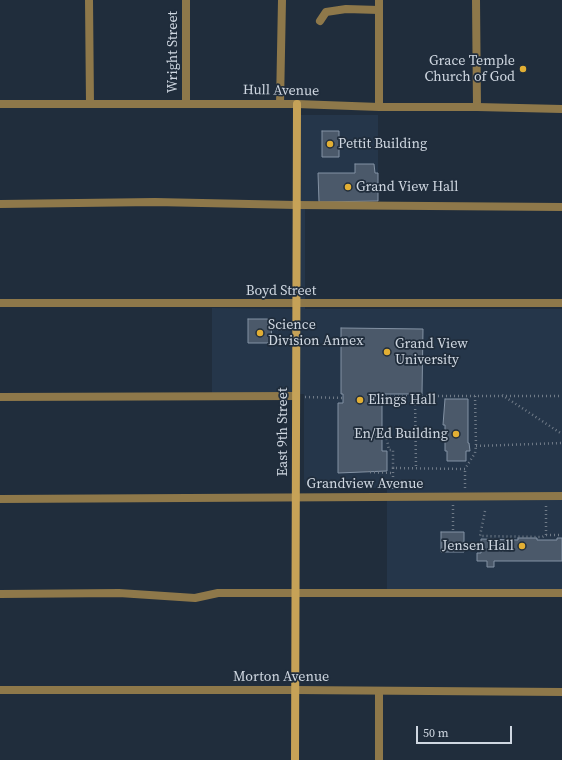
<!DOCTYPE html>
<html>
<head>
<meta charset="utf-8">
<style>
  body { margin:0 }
  #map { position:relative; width:562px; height:760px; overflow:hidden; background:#202d3c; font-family:"Source Serif 4",serif }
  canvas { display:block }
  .scale { position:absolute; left:416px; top:726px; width:96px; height:18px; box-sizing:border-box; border:2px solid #cfd7e1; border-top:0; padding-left:5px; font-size:12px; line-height:14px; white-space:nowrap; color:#cfd7e1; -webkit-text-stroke:3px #202d3c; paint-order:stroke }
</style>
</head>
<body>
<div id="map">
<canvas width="562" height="760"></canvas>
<div class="scale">50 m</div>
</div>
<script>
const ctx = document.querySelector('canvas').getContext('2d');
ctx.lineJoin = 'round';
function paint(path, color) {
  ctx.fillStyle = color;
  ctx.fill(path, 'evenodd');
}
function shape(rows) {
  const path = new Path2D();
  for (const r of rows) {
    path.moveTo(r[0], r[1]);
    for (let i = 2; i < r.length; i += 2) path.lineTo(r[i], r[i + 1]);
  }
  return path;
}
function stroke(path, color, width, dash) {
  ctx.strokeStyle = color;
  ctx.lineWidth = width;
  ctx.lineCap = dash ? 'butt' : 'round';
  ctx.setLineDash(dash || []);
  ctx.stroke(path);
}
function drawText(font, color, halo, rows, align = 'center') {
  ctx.font = font + ' "Source Serif 4",serif';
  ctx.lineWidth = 3.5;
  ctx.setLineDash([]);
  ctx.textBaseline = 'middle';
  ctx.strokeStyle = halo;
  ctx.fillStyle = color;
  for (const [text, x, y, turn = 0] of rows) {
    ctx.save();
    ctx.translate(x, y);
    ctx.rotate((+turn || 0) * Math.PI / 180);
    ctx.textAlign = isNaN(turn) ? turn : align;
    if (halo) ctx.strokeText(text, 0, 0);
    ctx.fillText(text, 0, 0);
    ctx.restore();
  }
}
paint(shape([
  [297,115,378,115,378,201,305,202,305,309,562,309,562,589,387,590,387,488,311,488,305,485,304,479,304,394,212,394,212,308,295,309]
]), '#25364a');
const building = shape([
  [322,131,339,131,339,157,322,157,322,131],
  [355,164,374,164,375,173,378,173,378,201,319,202,318,173,355,173,355,164],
  [248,319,267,319,270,320,271,323,272,343,248,343,248,319],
  [341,328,423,329,422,394,378,394,378,403,382,403,382,451,387,451,387,471,338,473,338,403,343,403,343,394,341,394,341,328],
  [445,399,468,399,468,443,469,443,470,451,466,451,466,461,447,461,447,451,445,451,445,425,443,425,445,399],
  [441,532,464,532,464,552,441,552,441,532],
  [518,538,537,538,537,540,557,540,557,538,562,538,562,561,494,561,494,567,487,567,487,561,477,561,477,553,481,553,481,539,518,540,518,538]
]);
paint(building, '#4b596a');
stroke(building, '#8392a4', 1);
stroke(shape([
  [273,329,286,329],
  [502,395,562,434],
  [378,396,562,396],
  [305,397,343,398],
  [415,397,416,468],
  [382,435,386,435,389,450,393,450,393,468],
  [476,446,562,443],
  [367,471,367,472,393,473],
  [465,488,465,469],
  [393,489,393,468,465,469,475,453,476,446,475,395],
  [453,505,453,532],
  [546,506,546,535],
  [485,511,480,536,542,537,546,535,562,535]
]), '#707b88', 2.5, [1, 3]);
stroke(shape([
  [89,0,90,104],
  [476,0,477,107],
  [320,21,326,12,346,9,379,10],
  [280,104,282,0],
  [0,204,155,202,296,205,562,207],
  [0,397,296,396],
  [0,594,119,593,195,598,218,593,562,593],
  [379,691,379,760]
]), '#8e784a', 8);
stroke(shape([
  [186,0,186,104],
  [379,0,379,107],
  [0,104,297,104,379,107,477,107,562,109],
  [0,303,562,303],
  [0,499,562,496],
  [0,690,295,690,562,692]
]), '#8e784a', 8);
stroke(shape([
  [295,760,297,104]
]), '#c6a257', 8);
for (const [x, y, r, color] of [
  [523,69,4,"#e2af34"],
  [330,144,4,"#e2af34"],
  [348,187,4,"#e2af34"],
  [260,333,4,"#e2af34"],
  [387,352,4,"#e2af34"],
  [360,400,4,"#e2af34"],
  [456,434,4,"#e2af34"],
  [522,546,4,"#e2af34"]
]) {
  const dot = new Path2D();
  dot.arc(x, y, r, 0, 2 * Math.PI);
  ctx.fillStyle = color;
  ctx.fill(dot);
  stroke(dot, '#202d3c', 1.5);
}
drawText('14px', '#cfd7e1', '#202d3c', [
  ["Wright Street",173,52,-90],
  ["Hull Avenue",281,91,1],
  ["Boyd Street",281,291],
  ["East 9th Street",283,432,-90],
  ["Grandview Avenue",365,484],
  ["Morton Avenue",281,677]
]);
drawText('14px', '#cfd7e1', '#202d3c', [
  ["Grace Temple",515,61,"right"],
  ["Church of God",515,77,"right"],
  ["Pettit Building",338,144],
  ["Grand View Hall",356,187],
  ["Science",268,325],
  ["Division Annex",268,341],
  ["Grand View",395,344],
  ["University",395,360],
  ["Elings Hall",368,400],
  ["En/Ed Building",448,434,"right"],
  ["Jensen Hall",514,546,"right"]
], 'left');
</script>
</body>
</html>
